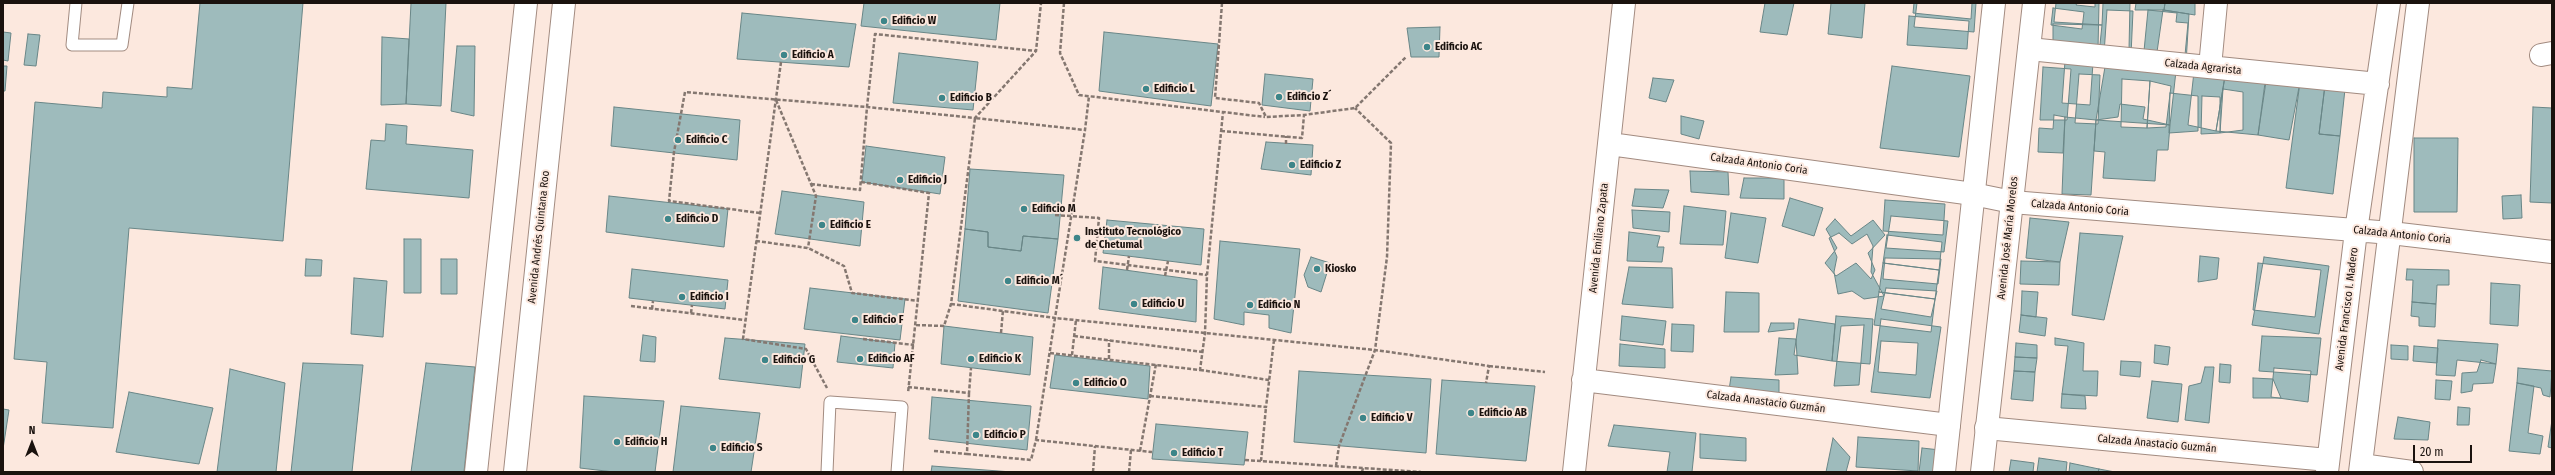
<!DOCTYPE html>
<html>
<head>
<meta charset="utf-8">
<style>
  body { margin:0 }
  #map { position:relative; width:2555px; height:475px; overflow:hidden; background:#fce8de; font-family:"Fira Sans Condensed",sans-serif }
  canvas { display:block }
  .frame { position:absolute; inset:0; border:4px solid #1a120e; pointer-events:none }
  .north { position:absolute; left:12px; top:423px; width:40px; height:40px; -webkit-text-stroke:3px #fce8de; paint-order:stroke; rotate:0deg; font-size:11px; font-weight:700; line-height:16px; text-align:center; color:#1a120e }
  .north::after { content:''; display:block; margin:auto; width:14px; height:18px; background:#1a120e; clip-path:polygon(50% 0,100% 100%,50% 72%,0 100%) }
  .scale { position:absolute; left:2413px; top:445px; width:59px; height:18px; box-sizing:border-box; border:2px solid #1a120e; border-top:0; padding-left:5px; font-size:12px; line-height:14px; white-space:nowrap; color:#1a120e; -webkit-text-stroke:3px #fce8de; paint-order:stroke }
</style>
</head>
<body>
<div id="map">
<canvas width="2555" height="475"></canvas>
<div class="frame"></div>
<div class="north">N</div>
<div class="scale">20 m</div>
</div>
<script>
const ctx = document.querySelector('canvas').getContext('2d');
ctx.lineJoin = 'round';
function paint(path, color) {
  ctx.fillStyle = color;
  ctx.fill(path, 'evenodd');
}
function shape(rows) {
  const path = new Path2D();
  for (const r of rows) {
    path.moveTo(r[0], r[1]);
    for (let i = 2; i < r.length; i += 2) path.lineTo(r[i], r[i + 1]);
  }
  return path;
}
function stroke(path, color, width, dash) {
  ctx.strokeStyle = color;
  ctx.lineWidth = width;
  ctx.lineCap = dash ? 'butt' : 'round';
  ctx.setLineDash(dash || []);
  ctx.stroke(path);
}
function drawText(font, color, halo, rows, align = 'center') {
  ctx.font = font + ' "Fira Sans Condensed",sans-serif';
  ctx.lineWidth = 4;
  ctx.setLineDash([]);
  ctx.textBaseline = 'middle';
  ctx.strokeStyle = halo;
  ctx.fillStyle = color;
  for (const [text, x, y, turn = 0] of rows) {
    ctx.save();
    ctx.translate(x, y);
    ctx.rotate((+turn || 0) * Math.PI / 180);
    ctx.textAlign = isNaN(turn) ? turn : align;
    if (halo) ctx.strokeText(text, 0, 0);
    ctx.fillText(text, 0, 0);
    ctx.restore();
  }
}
const building = shape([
  [200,3,303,3,283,241,129,228,113,428,42,423,47,362,14,359,35,102,102,108,103,92,167,97,167,87,192,89,200,3],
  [411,3,446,3,441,106,406,104,411,3],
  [864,3,1000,3,996,40,861,26,864,3],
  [1765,3,1794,3,1787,35,1760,32,1765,3],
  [1831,3,1865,3,1862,38,1828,34,1831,3],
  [1914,3,1972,3,1971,19,1913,13,1914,3],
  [1917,3,1976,3,1974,32,1914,27,1917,3],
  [2056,3,2103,3,2102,25,2054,22,2056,3],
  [2077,3,2095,3,2095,7,2076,5,2077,3],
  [2099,3,2130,3,2129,49,2098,49,2099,3],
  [2136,3,2165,3,2164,10,2135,10,2136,3],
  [2165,3,2195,3,2195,15,2164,10,2165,3],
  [2053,8,2084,12,2082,29,2051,25,2053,8],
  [2107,10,2133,11,2131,55,2104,54,2107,10],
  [2148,10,2177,13,2176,22,2188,23,2185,55,2144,51,2148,10],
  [2163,10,2189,14,2186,63,2156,59,2163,10],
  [742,13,856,24,849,67,737,59,742,13],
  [1909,16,1969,21,1967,49,1907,45,1909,16],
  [2053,24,2102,25,2099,54,2053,49,2053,24],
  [1440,27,1439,57,1411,57,1407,28,1440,27],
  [3,32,11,33,8,61,3,60,3,32],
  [1104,32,1218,44,1211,106,1099,91,1104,32],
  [28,34,40,35,36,66,24,65,28,34],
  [382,37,409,39,406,104,381,105,382,37],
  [457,46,475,46,474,116,451,111,457,46],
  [899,53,978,62,973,110,893,103,899,53],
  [2065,61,2093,63,2090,105,2062,103,2065,61],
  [2106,61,2176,71,2170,125,2143,119,2145,107,2120,104,2118,117,2096,120,2106,61],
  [3,66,7,66,5,91,3,91,3,66],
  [1892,66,1970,76,1959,157,1880,148,1892,66],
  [2043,67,2071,69,2067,120,2040,120,2043,67],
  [2194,72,2225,76,2216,131,2188,125,2194,72],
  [1265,74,1313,79,1310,111,1262,105,1265,74],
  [2079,74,2100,75,2098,124,2075,123,2079,74],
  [2267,75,2300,82,2289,140,2258,135,2267,75],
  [2225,76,2265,83,2258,135,2216,131,2225,76],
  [1653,78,1674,80,1666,102,1649,98,1653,78],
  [2122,79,2150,81,2147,128,2121,127,2122,79],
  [2150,81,2171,86,2166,127,2147,128,2150,81],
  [2300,82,2325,85,2319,134,2340,136,2333,194,2286,188,2300,82],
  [2325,85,2345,89,2340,136,2319,134,2325,85],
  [2223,89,2243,92,2243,130,2220,133,2223,89],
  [2170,93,2198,96,2198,131,2169,133,2170,93],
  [2202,96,2220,97,2220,133,2201,134,2202,96],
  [614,107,740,120,737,160,611,146,614,107],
  [2533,107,2552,108,2552,203,2530,202,2533,107],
  [2054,115,2065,117,2063,153,2038,152,2039,128,2053,129,2054,115],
  [1681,116,1704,121,1699,139,1681,134,1681,116],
  [2065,117,2096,120,2091,195,2062,194,2065,117],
  [2096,120,2170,125,2168,150,2157,150,2155,181,2103,178,2105,152,2094,151,2096,120],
  [386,124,407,126,406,144,473,150,469,198,366,189,371,140,385,141,386,124],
  [2414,138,2458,138,2457,212,2414,212,2414,138],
  [1266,142,1313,145,1311,175,1261,169,1266,142],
  [866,146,945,157,940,194,862,182,866,146],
  [970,169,1064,175,1058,239,1023,236,1021,251,988,247,988,232,965,229,970,169],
  [1690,171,1728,172,1729,195,1691,192,1690,171],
  [1744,178,1784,178,1784,199,1740,198,1744,178],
  [1635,189,1669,190,1663,208,1632,206,1635,189],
  [782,191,864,202,860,246,775,234,782,191],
  [2521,195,2522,218,2503,219,2502,196,2521,195],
  [609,196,728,209,724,247,606,232,609,196],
  [1790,198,1823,208,1814,236,1782,226,1790,198],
  [1885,200,1945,204,1943,235,1883,231,1885,200],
  [1684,206,1726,211,1723,245,1680,244,1684,206],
  [1632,210,1670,212,1669,232,1633,228,1632,210],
  [1731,213,1766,218,1758,263,1725,258,1731,213],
  [1891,216,1948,221,1944,252,1886,248,1891,216],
  [2030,218,2069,222,2060,262,2026,258,2030,218],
  [1835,219,1851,236,1873,220,1885,235,1868,253,1875,270,1871,279,1856,263,1836,276,1825,263,1837,248,1826,229,1835,219],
  [1107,220,1204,229,1201,265,1103,253,1107,220],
  [965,229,988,232,988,247,1021,251,1023,236,1058,239,1048,313,958,301,965,229],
  [1629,232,1660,236,1657,247,1664,247,1662,262,1627,261,1629,232],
  [1839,233,1852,244,1867,234,1873,246,1871,272,1884,296,1864,299,1852,291,1838,294,1834,272,1837,257,1829,238,1839,233],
  [2080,233,2123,236,2104,320,2072,315,2080,233],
  [1887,235,1942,242,1939,270,1883,263,1887,235],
  [404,239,421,239,421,293,404,293,404,239],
  [1220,241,1300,249,1291,333,1269,328,1269,315,1244,312,1244,325,1214,319,1220,241],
  [2200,256,2219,258,2217,279,2198,282,2200,256],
  [1311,257,1330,263,1321,292,1308,287,1304,275,1311,257],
  [2264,257,2329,266,2319,334,2252,325,2264,257],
  [1885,258,1941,259,1938,284,1883,279,1885,258],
  [306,259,322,260,321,276,305,276,306,259],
  [441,259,457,259,457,294,441,294,441,259],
  [2021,261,2060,262,2059,285,2020,284,2021,261],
  [1883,263,1939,270,1935,299,1879,292,1883,263],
  [2258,263,2321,270,2315,317,2253,310,2258,263],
  [1103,267,1197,280,1196,322,1099,309,1103,267],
  [1629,267,1672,268,1673,308,1622,304,1629,267],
  [632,269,728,280,725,309,629,298,632,269],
  [2407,269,2449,270,2449,285,2437,285,2436,304,2412,302,2413,280,2406,280,2407,269],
  [354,278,387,281,383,337,351,334,354,278],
  [2491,283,2520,285,2518,326,2490,324,2491,283],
  [810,288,905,299,900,340,804,329,810,288],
  [1886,288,1937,291,1931,317,1881,309,1886,288],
  [2022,291,2038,292,2036,317,2021,315,2022,291],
  [1726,292,1759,293,1759,332,1724,332,1726,292],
  [1879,292,1935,299,1931,332,1874,325,1879,292],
  [2412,302,2436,304,2435,327,2419,326,2419,317,2411,316,2412,302],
  [2021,315,2047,318,2045,336,2019,332,2021,315],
  [1622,316,1666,321,1663,345,1620,340,1622,316],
  [1836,316,1873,319,1870,364,1832,361,1836,316],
  [1799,319,1835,324,1832,361,1794,355,1799,319],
  [1881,319,1941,327,1930,398,1871,392,1881,319],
  [1771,323,1794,323,1794,329,1768,332,1771,323],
  [1672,324,1694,325,1693,352,1671,351,1672,324],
  [1864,325,1859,385,1834,386,1841,326,1864,325],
  [944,326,1033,337,1030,375,941,364,944,326],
  [643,335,656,337,655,362,640,361,643,335],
  [841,336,895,343,893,368,837,362,841,336],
  [2262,336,2321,338,2317,375,2259,371,2262,336],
  [725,338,805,344,800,388,719,379,725,338],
  [1779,338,1796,339,1798,374,1775,375,1779,338],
  [2055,338,2084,343,2083,371,2098,371,2097,396,2062,394,2068,346,2055,345,2055,338],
  [2438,340,2498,344,2496,364,2457,360,2455,376,2436,375,2438,340],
  [1881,341,1918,343,1916,375,1878,372,1881,341],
  [2016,343,2037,345,2037,358,2015,357,2016,343],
  [1620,344,1665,349,1665,368,1619,366,1620,344],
  [2155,345,2170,347,2168,365,2154,363,2155,345],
  [2391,345,2408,346,2408,360,2391,359,2391,345],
  [2414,346,2438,348,2437,363,2413,361,2414,346],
  [1055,355,1150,366,1148,399,1050,388,1055,355],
  [2015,357,2037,358,2035,372,2014,371,2015,357],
  [2481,360,2496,364,2493,383,2473,384,2472,391,2461,393,2462,373,2477,372,2481,360],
  [2121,361,2141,362,2140,377,2120,375,2121,361],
  [303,363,363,365,352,472,291,472,303,363],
  [426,363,475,367,464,472,411,472,426,363],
  [2220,364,2231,365,2230,383,2219,382,2220,364],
  [2205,367,2214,367,2209,423,2185,420,2189,386,2201,383,2205,367],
  [2274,368,2311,371,2308,402,2271,397,2274,368],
  [2518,368,2552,371,2550,397,2543,395,2541,388,2517,383,2518,368],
  [230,369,285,383,276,472,217,472,230,369],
  [1299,371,1431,379,1426,453,1294,442,1299,371],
  [2014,371,2035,372,2033,401,2011,399,2014,371],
  [1731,377,1779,380,1779,394,1729,390,1731,377],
  [2253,378,2273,379,2281,398,2253,398,2253,378],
  [1442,380,1535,386,1526,461,1436,454,1442,380],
  [2436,380,2452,381,2450,400,2435,399,2436,380],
  [2152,381,2182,384,2178,422,2147,418,2152,381],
  [2517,383,2534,386,2528,433,2543,436,2540,454,2509,451,2517,383],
  [129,392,213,408,199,464,116,452,129,392],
  [2062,394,2085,396,2086,409,2061,408,2062,394],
  [584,396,664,401,655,472,614,472,580,468,584,396],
  [932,397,1031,406,1027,450,929,439,932,397],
  [681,406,760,413,751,472,673,472,681,406],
  [2458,407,2470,408,2469,425,2457,425,2458,407],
  [3,409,9,410,3,449,3,409],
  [2398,417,2430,422,2428,440,2394,439,2398,417],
  [2552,420,2552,448,2548,447,2552,420],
  [1156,424,1248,432,1244,465,1152,459,1156,424],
  [1614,425,1696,433,1692,472,1667,472,1670,452,1608,446,1614,425],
  [1700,434,1746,438,1746,461,1700,458,1700,434],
  [1858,437,1919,441,1918,471,1856,467,1858,437],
  [1833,438,1850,457,1846,472,1826,472,1833,438],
  [1922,448,1940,450,1938,472,1919,472,1922,448],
  [2039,458,2067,462,2066,472,2037,472,2039,458],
  [2011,460,2034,463,2033,472,2009,472,2011,460],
  [2070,463,2099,469,2098,472,2069,472,2070,463],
  [932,466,1012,472,931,472,932,466],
  [2099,469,2115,472,2098,472,2099,469]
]);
paint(building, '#9ebbbc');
stroke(building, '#698687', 1);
const service = shape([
  [76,3,72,45,122,45,128,3],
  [827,472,830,402,902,407,897,472]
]);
const minor = shape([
  [2029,49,2378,84],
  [2541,55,2552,53],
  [2210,67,2216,3],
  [1610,144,1973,194,2012,202,2391,233,2552,252],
  [1583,380,1949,425],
  [1986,428,2328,460],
  [2361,465,2412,472],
  [1574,472,1624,3],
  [2327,472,2356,231,2389,3],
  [2360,472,2418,3]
]);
const tertiary = shape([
  [1944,472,1994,3],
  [1982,472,2034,3]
]);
const secondary = shape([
  [476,472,526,3],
  [515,472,564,3]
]);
stroke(service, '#a28b80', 13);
stroke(minor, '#a28b80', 24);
stroke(tertiary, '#a28b80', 24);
stroke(secondary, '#a28b80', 24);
stroke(shape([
  [1064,3,1060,53,1079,95,1265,117],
  [1222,3,1215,98,1259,103,1266,117,1304,115,1355,108,1406,57],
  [781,62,743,339,806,349,827,388],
  [776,100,816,196,808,248],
  [1221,131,1302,138,1304,115],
  [1286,144,1286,136],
  [861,182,929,193,908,393],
  [811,184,860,190,867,107,975,118,1036,51,1041,3],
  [760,213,669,201,674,152,685,92,867,107,875,34,1036,51],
  [1055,215,1099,218,1095,261,1207,275],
  [756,241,808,248,844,266,852,293,919,301],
  [1127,270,1129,256],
  [1165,276,1168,261],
  [951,304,1055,318,1085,130],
  [631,306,745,320],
  [652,309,653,301],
  [691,313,692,305],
  [916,325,944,326,951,304,975,118,1085,130,1089,96],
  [1001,333,1003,310],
  [1074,336,1203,352],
  [863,339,914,345],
  [1050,353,1200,370,1205,333,1207,275,1223,112],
  [1072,355,1076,320],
  [1109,359,1109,340],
  [1489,366,1545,372],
  [1200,370,1269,380],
  [908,387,969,393,971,368],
  [1150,396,1266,407,1274,340],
  [1036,440,1055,318,1375,350,1489,366,1486,383],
  [934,451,967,454,969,393],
  [1140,451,1156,364],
  [967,454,1031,460,1036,440,1152,452],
  [1245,460,1421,472],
  [1261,461,1266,407],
  [1336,466,1339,446,1375,350,1387,257,1391,143,1355,108],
  [1093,472,1095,446],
  [1129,472,1131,450],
  [1362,472,1363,468]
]), '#847770', 2.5, [4, 2]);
stroke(service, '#fff', 11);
stroke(minor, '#fff', 22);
stroke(tertiary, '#fff', 22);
stroke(secondary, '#fff', 22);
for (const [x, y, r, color] of [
  [884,21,4,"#3d8589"],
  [1427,47,4,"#3d8589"],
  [784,55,4,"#3d8589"],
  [1146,89,4,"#3d8589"],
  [1279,97,4,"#3d8589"],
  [942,98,4,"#3d8589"],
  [678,140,4,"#3d8589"],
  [1292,165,4,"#3d8589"],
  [900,180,4,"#3d8589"],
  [1024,209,4,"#3d8589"],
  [668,219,4,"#3d8589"],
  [822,225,4,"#3d8589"],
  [1077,238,4,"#3d8589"],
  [1317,269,4,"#3d8589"],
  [1008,281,4,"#3d8589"],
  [682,297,4,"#3d8589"],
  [1134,304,4,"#3d8589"],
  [1250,305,4,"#3d8589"],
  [855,320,4,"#3d8589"],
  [860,359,4,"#3d8589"],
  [971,359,4,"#3d8589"],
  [765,360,4,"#3d8589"],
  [1076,383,4,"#3d8589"],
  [1471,413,4,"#3d8589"],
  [1363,418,4,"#3d8589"],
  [976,435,4,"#3d8589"],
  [617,442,4,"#3d8589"],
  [713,448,4,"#3d8589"],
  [1174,453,4,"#3d8589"]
]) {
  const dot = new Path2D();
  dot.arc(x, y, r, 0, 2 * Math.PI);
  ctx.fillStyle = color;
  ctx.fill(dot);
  stroke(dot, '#fce8de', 1.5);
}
drawText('bold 11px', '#1a120e', '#fce8de', [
  ["Edificio W",892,21],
  ["Edificio AC",1435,47],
  ["Edificio A",792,55],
  ["Edificio L",1154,89],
  ["Edificio Z´",1287,97],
  ["Edificio B",950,98],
  ["Edificio C",686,140],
  ["Edificio Z",1300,165],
  ["Edificio J",908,180],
  ["Edificio M",1032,209],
  ["Edificio D",676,219],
  ["Edificio E",830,225],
  ["Instituto Tecnológico",1085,232],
  ["de Chetumal",1085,245],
  ["Kiosko",1325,269],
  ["Edificio M´",1016,281],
  ["Edificio I",690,297],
  ["Edificio U",1142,304],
  ["Edificio N",1258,305],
  ["Edificio F",863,320],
  ["Edificio AF",868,359],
  ["Edificio K",979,359],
  ["Edificio G",773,360],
  ["Edificio O",1084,383],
  ["Edificio AB",1479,413],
  ["Edificio V",1371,418],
  ["Edificio P",984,435],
  ["Edificio H",625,442],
  ["Edificio S",721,448],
  ["Edificio T",1182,453]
], 'left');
drawText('11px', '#1a120e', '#fce8de', [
  ["Calzada Agrarista",2203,67,6],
  ["Calzada Antonio Coria",1759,164,8],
  ["Calzada Antonio Coria",2080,208,5],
  ["Calzada Antonio Coria",2402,235,6],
  ["Avenida Andrés Quintana Roo",539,237,-84],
  ["Avenida Emiliano Zapata",1599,238,-84],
  ["Avenida José María Morelos",2008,238,-84],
  ["Avenida Francisco I. Madero",2347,309,-83],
  ["Calzada Anastacio Guzmán",1766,402,7],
  ["Calzada Anastacio Guzmán",2157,444,5]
]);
</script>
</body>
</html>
